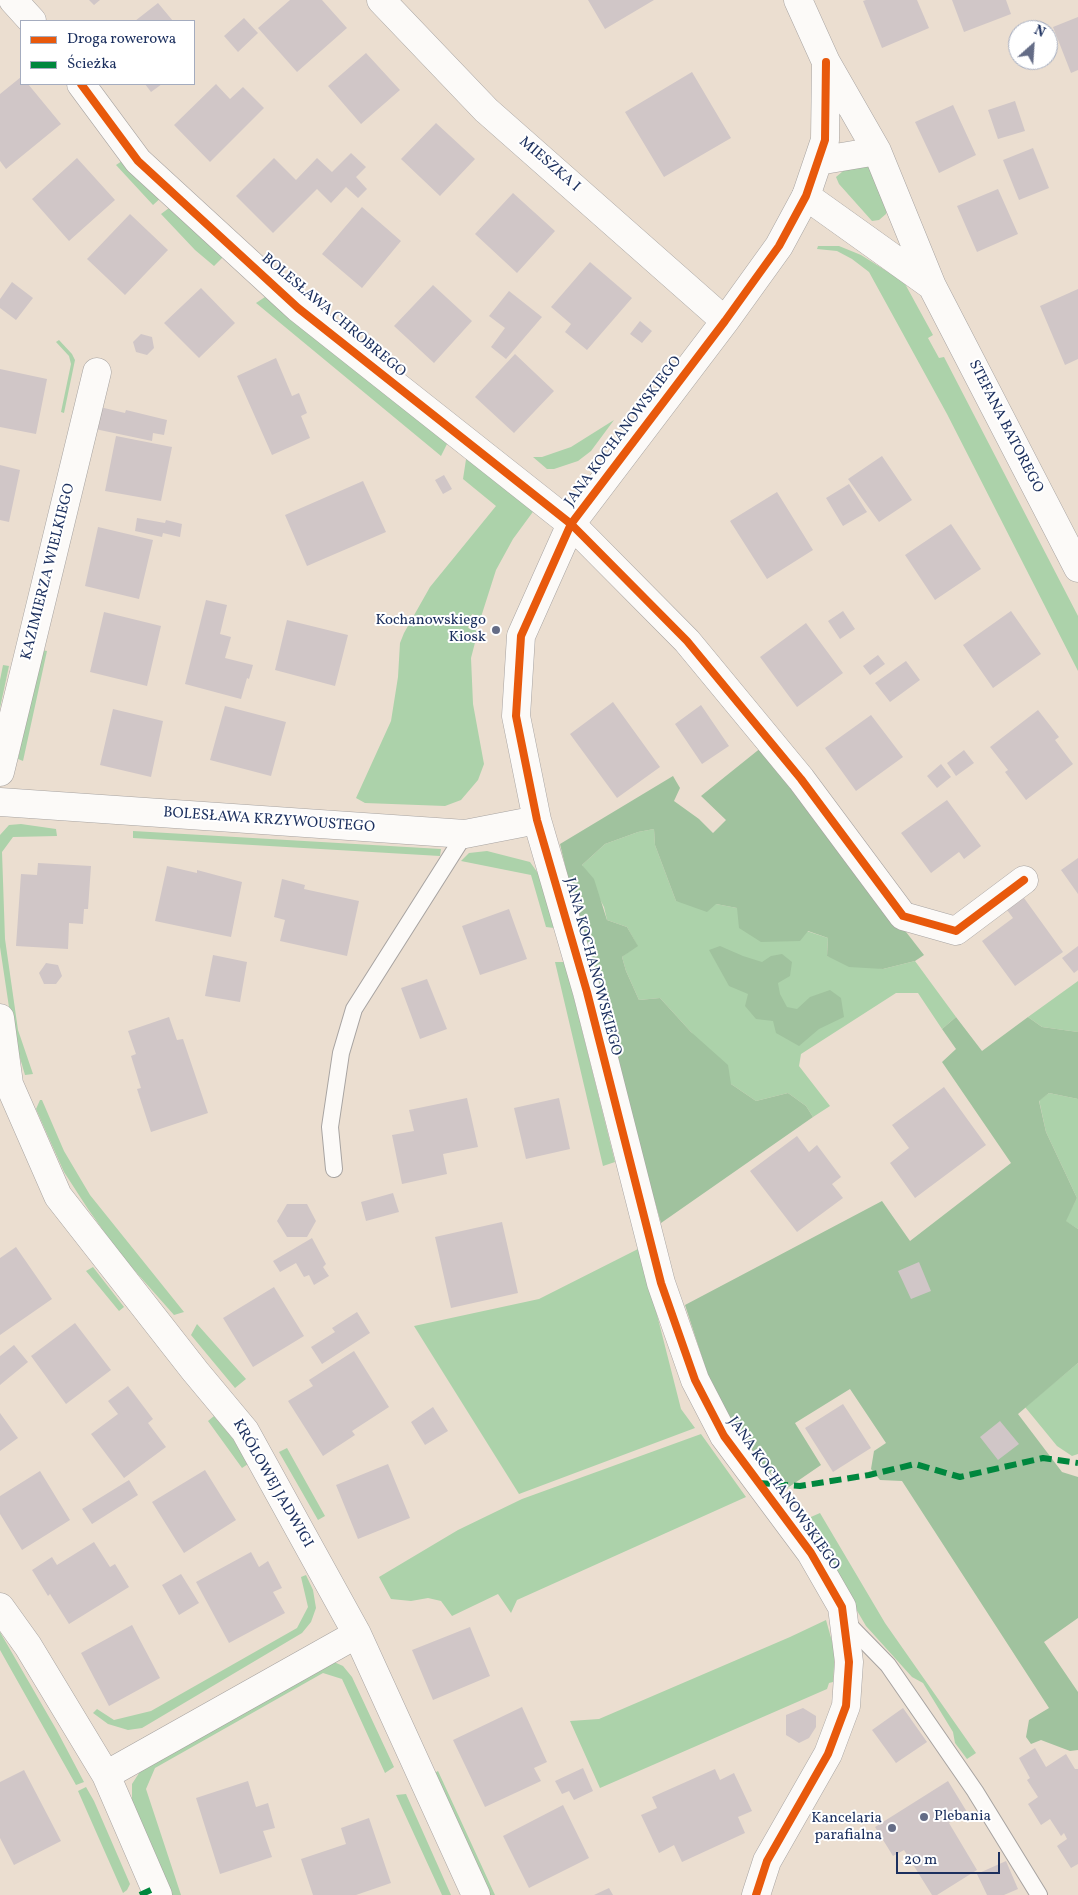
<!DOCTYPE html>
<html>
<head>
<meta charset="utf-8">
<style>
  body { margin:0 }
  #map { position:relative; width:1078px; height:1895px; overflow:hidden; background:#ebded0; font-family:Vollkorn,serif }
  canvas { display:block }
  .legend { position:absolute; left:20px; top:20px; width:175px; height:65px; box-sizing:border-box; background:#fff; border:1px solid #a4acbf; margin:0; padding:6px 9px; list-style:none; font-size:15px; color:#1b2f5e }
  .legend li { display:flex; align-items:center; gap:10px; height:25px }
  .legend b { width:25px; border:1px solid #a4acbf }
  .north { position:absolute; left:1008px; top:20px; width:50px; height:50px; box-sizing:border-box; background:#fff; border:1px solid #a4acbf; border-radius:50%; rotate:26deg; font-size:14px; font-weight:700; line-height:20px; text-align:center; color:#1b2f5e }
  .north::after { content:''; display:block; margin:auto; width:18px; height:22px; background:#646c86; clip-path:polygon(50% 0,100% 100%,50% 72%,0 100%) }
  .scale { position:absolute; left:896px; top:1852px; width:104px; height:22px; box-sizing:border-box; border:2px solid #1b2f5e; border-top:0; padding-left:6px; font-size:15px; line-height:18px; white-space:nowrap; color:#1b2f5e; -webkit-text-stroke:4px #fff; paint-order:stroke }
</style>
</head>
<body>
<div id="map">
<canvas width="1078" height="1895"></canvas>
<ul class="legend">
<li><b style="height:6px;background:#e8590c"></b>Droga rowerowa</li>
<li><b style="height:6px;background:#00873e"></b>Ścieżka</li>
</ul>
<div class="north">N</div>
<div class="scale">20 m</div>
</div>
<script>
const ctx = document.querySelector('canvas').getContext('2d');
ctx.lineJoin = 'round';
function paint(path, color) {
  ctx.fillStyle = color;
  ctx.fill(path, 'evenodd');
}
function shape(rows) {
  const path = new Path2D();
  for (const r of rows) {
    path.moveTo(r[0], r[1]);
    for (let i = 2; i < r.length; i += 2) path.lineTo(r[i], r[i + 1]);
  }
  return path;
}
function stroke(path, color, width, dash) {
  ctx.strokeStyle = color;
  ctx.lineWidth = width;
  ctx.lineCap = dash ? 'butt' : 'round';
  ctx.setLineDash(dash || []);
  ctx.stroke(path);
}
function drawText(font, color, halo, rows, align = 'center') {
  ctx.font = font + ' Vollkorn,serif';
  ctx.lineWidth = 4;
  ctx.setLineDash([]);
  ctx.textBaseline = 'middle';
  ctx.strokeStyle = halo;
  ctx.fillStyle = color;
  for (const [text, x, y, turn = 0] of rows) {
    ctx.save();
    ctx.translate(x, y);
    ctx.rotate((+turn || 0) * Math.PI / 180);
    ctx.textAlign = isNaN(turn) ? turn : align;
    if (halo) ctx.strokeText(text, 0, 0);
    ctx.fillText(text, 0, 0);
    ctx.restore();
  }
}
paint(shape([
  [128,157,163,196,153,205,116,165],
  [855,161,868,165,888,207,886,214,879,220,872,221,839,184,836,177],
  [173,205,224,256,214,266,195,250,161,214],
  [818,246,839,246,861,255,904,282,933,335,928,338,939,358,944,357,1078,616,1078,671,947,414,869,272,852,259,837,251,817,249],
  [268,295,449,440,441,456,256,303],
  [59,340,72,354,75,360,64,413,61,412,71,364,69,356,56,342],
  [614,420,591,451,578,461,554,469,547,469,533,457,542,457,571,447],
  [467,453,535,509,513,539,496,570,481,617,472,614,468,628,478,631,471,658,473,704,484,764,478,780,461,800,445,806,365,803,356,798,391,721,398,677,400,643,404,633,430,587,496,506,463,479],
  [41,650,47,651,23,761,18,759],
  [3,665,9,666,0,708,0,680],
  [21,824,56,829,57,836,13,837,2,852,5,939,18,1030,33,1074,25,1075,13,1034,0,947,0,835,9,825],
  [654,829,655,845,676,901,716,904,737,908,828,938,827,956,883,969,915,961,956,1017,942,1029,918,993,896,993,801,1054,799,1066,830,1106,813,1117,806,1106,788,1093,756,1101,731,1084,691,1032,660,998,639,1000,626,971,622,957,637,945,627,927,607,920,604,907,582,865,605,844,638,832],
  [133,831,441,849,440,856,133,838],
  [487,851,530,862,540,876,554,928,546,927,531,875,461,861,469,853],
  [555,962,565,962,615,1162,603,1166],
  [1078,981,1078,1032,1042,1027,1028,1017],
  [1049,1093,1078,1099,1078,1229,1065,1221,1077,1198,1046,1132,1039,1100],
  [40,1100,42,1100,64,1151,90,1195,184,1312,174,1315,120,1254,88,1209,64,1172,47,1134,36,1109],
  [640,1248,681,1409,695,1428,519,1494,414,1326,539,1299],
  [93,1267,124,1307,119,1311,86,1271],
  [197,1324,246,1379,235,1388,191,1335],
  [1078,1363,1078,1454,1072,1456,1057,1446,1025,1407],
  [214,1416,233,1439,248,1464,242,1468,208,1421],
  [701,1434,746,1497,517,1600,511,1613,498,1594,452,1616,441,1601,428,1598,411,1601,391,1599,379,1577,458,1530,522,1499],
  [287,1448,325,1516,318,1520,279,1452],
  [820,1513,885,1623,976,1753,967,1759,955,1743,953,1732,923,1683,912,1677,866,1626,804,1520],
  [306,1575,313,1590,316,1608,311,1622,302,1633,142,1728,128,1730,108,1724,93,1713,97,1709,114,1720,151,1711,297,1628,308,1607,301,1577],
  [826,1620,835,1652,833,1682,829,1683,827,1689,600,1788,570,1721,599,1719,790,1637],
  [0,1632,56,1729,84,1782,76,1785,0,1650],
  [334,1662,343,1666,352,1677,394,1767,385,1773,342,1679,323,1673,155,1768,146,1789,181,1895,172,1895,132,1811,132,1784,143,1767],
  [438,1771,495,1895,487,1895,433,1774],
  [86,1787,94,1801,130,1884,127,1890,123,1893,78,1791],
  [406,1794,451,1895,442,1895,396,1795]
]), '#acd2aa');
paint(shape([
  [762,747,924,955,915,961,883,969,849,967,827,956,828,938,808,931,800,941,761,942,739,928,737,908,716,904,707,912,676,901,655,845,654,829,638,832,605,844,582,865,594,879,607,920,627,927,638,946,622,957,626,971,639,1000,660,998,691,1032,728,1065,731,1084,756,1101,788,1093,806,1106,813,1117,661,1223,597,1000,560,844,673,776,680,788,674,801,699,819,713,833,726,820,701,796],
  [720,946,743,956,762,962,771,956,782,954,792,962,790,976,778,983,780,994,787,1007,797,1009,810,997,830,990,841,998,844,1017,819,1029,799,1046,776,1033,773,1021,756,1019,745,1006,748,994,729,986,709,950],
  [956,1017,982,1051,1028,1017,1042,1027,1078,1032,1078,1099,1049,1093,1039,1101,1046,1132,1077,1198,1066,1221,1078,1229,1078,1363,1018,1414,1062,1472,1078,1477,1078,1618,1044,1642,1078,1692,1078,1750,1070,1751,1041,1740,1031,1744,1026,1737,1029,1720,1049,1708,902,1481,880,1480,871,1469,874,1451,886,1443,850,1389,795,1423,821,1465,786,1489,750,1452,713,1391,685,1305,882,1201,910,1241,1011,1163,942,1062,956,1049,942,1029]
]), '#a0c29e');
paint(shape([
  [89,0,100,0,94,5],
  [290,0,322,0,347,28,297,72,258,28],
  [588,0,654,0,605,29],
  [866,0,917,0,929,28,882,48,863,1],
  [952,0,1006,0,1011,14,964,32],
  [158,3,173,21,135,21],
  [1078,17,1078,70,1071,73,1053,27],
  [244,18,258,33,238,52,224,36],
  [366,53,400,90,361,124,328,86],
  [692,72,731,138,664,177,625,112],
  [21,77,21,84,28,84,61,124,6,169,0,161,0,94],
  [145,84,162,84,151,92],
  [216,84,230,99,243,87,264,108,210,162,174,125],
  [1015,101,1025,131,998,139,988,110],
  [953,105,976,155,939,173,915,122],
  [436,123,475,159,440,196,401,159],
  [1033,148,1049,188,1019,200,1003,160],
  [351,153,366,167,356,177,367,189,358,198,346,187,331,203,317,189,273,233,236,196,274,158,296,180,317,158,332,172],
  [77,158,115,200,69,241,32,199],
  [998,189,1018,234,977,252,957,206],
  [513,193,555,231,517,273,475,234],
  [362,207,401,241,362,288,322,254],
  [130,214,168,250,125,295,87,259],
  [590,262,632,298,587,350,565,332,571,324,551,307],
  [12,282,33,298,16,320,0,308,0,299],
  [433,285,472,321,434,363,394,326],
  [201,288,235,323,199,358,164,323],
  [1078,289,1078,359,1065,365,1040,306],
  [509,291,542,317,506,359,491,347,505,328,489,316],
  [640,321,652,331,642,343,630,334],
  [141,334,152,337,154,348,147,355,136,352,133,342],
  [515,354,554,391,514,433,475,397],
  [276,358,292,396,299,393,307,413,301,416,310,438,272,455,237,376],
  [0,369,47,379,36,434,0,427],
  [100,407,125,413,126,410,167,420,164,435,153,433,152,441,95,429],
  [116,436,172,447,161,501,105,491],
  [882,456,912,500,879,522,848,479],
  [0,465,20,470,9,522,0,520],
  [444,475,452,489,443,494,435,480],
  [363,481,386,532,307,566,285,515],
  [849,484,867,512,843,526,826,498],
  [777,492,813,550,767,579,730,521],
  [137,518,165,523,166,520,182,524,180,537,163,533,162,537,135,531],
  [951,524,981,569,935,600,905,555],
  [98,527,153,540,139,599,85,586],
  [206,600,227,605,220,634,231,637,225,658,253,665,249,679,247,678,241,699,185,684],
  [843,611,855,629,840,639,828,621],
  [1011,611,1041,654,993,688,963,645],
  [104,612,161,626,147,686,90,672],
  [287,620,348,635,335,686,275,670],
  [806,623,843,673,797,707,760,657],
  [878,655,885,664,870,675,863,666],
  [906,661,920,680,890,702,875,683],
  [613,702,660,767,617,798,570,734],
  [701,705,729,746,702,764,675,724],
  [225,706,286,722,271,776,210,760],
  [113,709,163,721,151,777,100,765],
  [1038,710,1059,737,1055,740,1073,764,1026,800,1005,772,1008,770,990,747],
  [871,715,903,757,856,791,825,748],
  [964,750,974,763,956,776,947,763],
  [941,764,951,777,937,788,927,776],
  [947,800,981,846,964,859,959,852,931,873,901,833],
  [1078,858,1078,894,1061,870],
  [38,863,91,866,88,909,84,909,83,924,69,923,68,949,16,946,21,874,37,875],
  [167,866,197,873,197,870,242,882,231,937,155,921],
  [282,879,305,885,304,889,359,901,347,956,280,941,285,920,274,917],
  [1024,898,1063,952,1015,986,982,941,1013,918,1007,910],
  [509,909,527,959,480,975,462,926],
  [1078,946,1078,970,1074,973,1062,958],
  [213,955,247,962,240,1002,205,996],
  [46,963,58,965,62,976,56,984,44,984,39,973],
  [427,979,447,1029,420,1039,401,988],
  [169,1017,177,1040,183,1039,208,1113,151,1132,137,1089,141,1088,131,1056,136,1054,128,1031],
  [944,1087,986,1145,915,1198,890,1163,909,1148,892,1125],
  [467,1098,478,1147,443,1154,447,1174,402,1184,392,1135,414,1131,409,1110],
  [559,1098,570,1149,526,1159,514,1108],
  [797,1136,809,1152,817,1145,841,1177,832,1184,843,1198,797,1232,750,1171],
  [393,1193,399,1212,366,1221,361,1202],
  [287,1204,307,1204,316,1221,307,1237,287,1237,277,1221],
  [502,1222,518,1293,451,1308,435,1237],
  [312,1238,326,1264,323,1267,329,1276,314,1285,309,1275,304,1277,296,1263,280,1272,273,1261],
  [16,1247,52,1299,0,1335,0,1258],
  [919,1262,931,1291,911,1299,898,1271],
  [274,1287,304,1336,253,1367,223,1318],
  [357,1312,370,1333,322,1364,311,1347,335,1332,332,1328],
  [75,1323,111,1370,66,1404,31,1356],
  [14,1345,28,1362,0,1385,0,1356],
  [354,1351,389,1407,352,1431,355,1435,323,1456,288,1401,313,1386,309,1380],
  [128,1386,153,1419,148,1423,166,1447,124,1478,91,1434,118,1414,108,1401],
  [843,1404,871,1448,833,1472,805,1428],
  [433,1407,448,1431,425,1445,411,1422],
  [0,1413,18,1438,0,1451],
  [1000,1421,1019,1444,998,1460,980,1437],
  [388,1464,410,1518,358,1539,336,1485],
  [205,1470,236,1520,184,1553,152,1502],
  [40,1471,70,1520,22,1550,0,1514,0,1496],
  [129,1480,138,1495,92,1524,82,1509],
  [94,1542,110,1567,115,1564,129,1587,69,1624,50,1594,48,1596,32,1570,52,1557,57,1565],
  [251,1552,259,1567,268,1561,282,1588,273,1592,285,1613,229,1643,196,1582],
  [181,1574,199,1603,179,1615,162,1585],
  [132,1625,160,1678,109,1706,81,1653],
  [470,1627,490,1676,433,1700,412,1650],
  [522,1707,547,1762,534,1768,541,1781,485,1807,453,1740],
  [803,1708,816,1716,816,1727,809,1738,799,1743,786,1735,786,1715],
  [903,1708,927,1742,896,1763,872,1730],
  [1035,1748,1046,1767,1066,1754,1075,1769,1078,1769,1078,1864,1071,1868,1057,1846,1067,1839,1064,1833,1061,1836,1050,1819,1041,1825,1028,1804,1038,1797,1027,1780,1030,1778,1019,1758],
  [583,1768,593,1791,574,1800,569,1791,562,1794,555,1781],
  [715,1769,720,1780,734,1773,752,1811,738,1817,745,1833,682,1862,674,1845,659,1853,641,1815,657,1808,652,1797],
  [24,1770,61,1841,14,1865,0,1838,0,1782],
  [248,1781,256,1807,268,1803,275,1828,263,1831,272,1857,220,1874,196,1798],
  [948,1781,967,1812,949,1823,977,1870,937,1895,932,1895,904,1850,893,1856,875,1827],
  [563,1805,589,1858,529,1888,503,1836],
  [369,1818,391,1883,356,1895,313,1895,301,1859,346,1844,341,1828],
  [1006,1861,1018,1889,1004,1895,987,1895,977,1874],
  [609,1888,613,1895,594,1895]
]), '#d0c6c7');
const service = shape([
  [334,1169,330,1127,341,1053,354,1009,465,834],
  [845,1621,888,1665,975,1791,1039,1895]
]);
const minor = shape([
  [13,0,32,21],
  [381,0,486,110,725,321],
  [81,84,138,161,298,308,571,524,585,538,687,641,801,779,903,916,956,931,1024,880],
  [0,772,97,372],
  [0,802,465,834,537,820],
  [0,1018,9,1084,58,1196,195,1371,245,1431,357,1634,476,1895],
  [0,1607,28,1646,106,1775,158,1895],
  [106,1775,357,1634],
  [756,1895,767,1861,828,1754,846,1706,849,1662,842,1607,811,1553,724,1436,695,1380,661,1283,587,992,537,820,516,716,521,636,571,524,725,321,779,246,806,196]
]);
const tertiary = shape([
  [798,0,826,62,877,151,932,286,1078,568],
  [826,63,825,140,806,196,932,286],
  [818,161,877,151]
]);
stroke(service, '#a7a3a1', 18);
stroke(minor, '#a7a3a1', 29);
stroke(tertiary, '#a7a3a1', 29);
stroke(service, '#fcfaf8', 16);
stroke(minor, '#fcfaf8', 28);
stroke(tertiary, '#fcfaf8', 28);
stroke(shape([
  [758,1483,800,1486,869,1475,915,1464,960,1477,1043,1458,1078,1463],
  [140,1895,155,1888]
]), '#00873e', 6, [12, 6]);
stroke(shape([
  [81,84,138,161,298,308,571,524,585,538,687,641,801,779,903,916,956,931,1024,880],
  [756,1895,767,1861,828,1754,846,1706,849,1662,842,1607,811,1553,724,1436,695,1380,661,1283,587,992,537,820,516,716,521,636,571,524,725,321,779,246,806,196,825,140,826,62]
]), '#e8590c', 8);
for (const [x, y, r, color] of [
  [496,630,5,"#646c86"],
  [924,1817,5,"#646c86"],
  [892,1828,5,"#646c86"]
]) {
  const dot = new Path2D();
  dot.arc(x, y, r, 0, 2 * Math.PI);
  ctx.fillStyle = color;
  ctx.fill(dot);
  stroke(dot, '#fff', 2);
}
drawText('15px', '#1b2f5e', '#fff', [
  ["MIESZKA I",549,165,41],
  ["BOLESŁAWA CHROBREGO",333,316,40],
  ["STEFANA BATOREGO",1005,427,63],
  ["JANA KOCHANOWSKIEGO",624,432,-53],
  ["KAZIMIERZA WIELKIEGO",49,572,-76],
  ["BOLESŁAWA KRZYWOUSTEGO",269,821,4],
  ["JANA KOCHANOWSKIEGO",592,967,75],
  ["KRÓLOWEJ JADWIGI",272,1484,60],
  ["JANA KOCHANOWSKIEGO",783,1494,55]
]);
drawText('15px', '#1b2f5e', '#fff', [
  ["Kochanowskiego",486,621],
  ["Kiosk",486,638],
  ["Plebania",934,1817,"left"],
  ["Kancelaria",882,1819],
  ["parafialna",882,1836]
], 'right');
</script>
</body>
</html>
